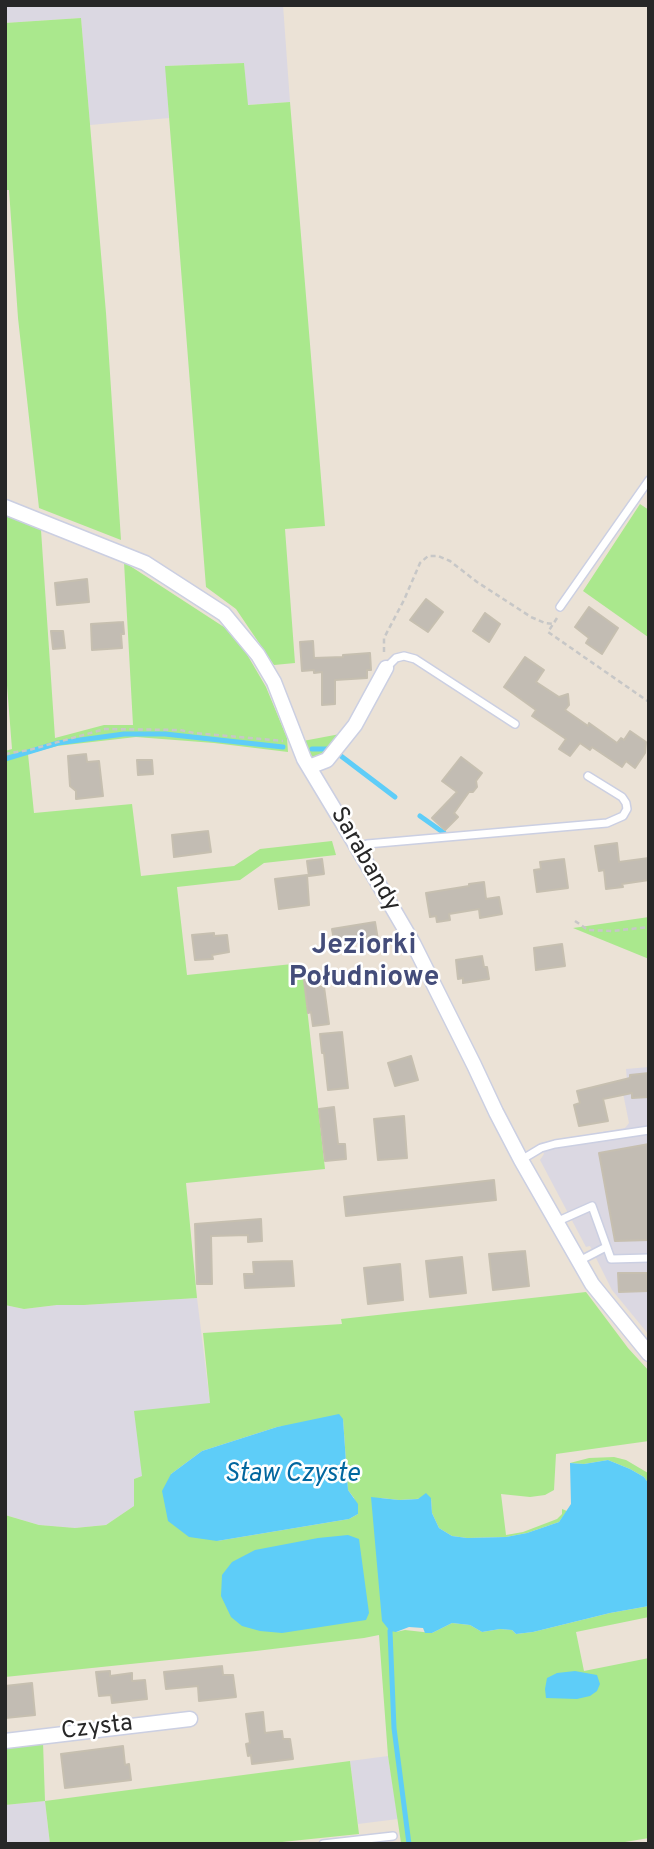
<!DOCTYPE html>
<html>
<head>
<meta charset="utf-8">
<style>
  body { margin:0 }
  #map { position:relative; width:654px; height:1849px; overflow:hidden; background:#ebe2d6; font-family:Overpass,sans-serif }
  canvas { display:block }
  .frame { position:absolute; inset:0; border:7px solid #272727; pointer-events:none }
</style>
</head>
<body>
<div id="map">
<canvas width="654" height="1849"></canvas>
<div class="frame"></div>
</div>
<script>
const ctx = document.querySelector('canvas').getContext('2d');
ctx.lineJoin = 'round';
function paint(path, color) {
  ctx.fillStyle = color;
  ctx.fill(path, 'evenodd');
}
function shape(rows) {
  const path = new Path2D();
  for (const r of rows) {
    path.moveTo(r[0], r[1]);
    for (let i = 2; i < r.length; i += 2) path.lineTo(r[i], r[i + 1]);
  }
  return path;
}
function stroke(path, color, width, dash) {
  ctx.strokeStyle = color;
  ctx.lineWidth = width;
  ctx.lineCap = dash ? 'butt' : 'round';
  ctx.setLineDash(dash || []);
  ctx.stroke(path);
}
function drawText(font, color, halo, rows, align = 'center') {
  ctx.font = font + ' Overpass,sans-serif';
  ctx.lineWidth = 5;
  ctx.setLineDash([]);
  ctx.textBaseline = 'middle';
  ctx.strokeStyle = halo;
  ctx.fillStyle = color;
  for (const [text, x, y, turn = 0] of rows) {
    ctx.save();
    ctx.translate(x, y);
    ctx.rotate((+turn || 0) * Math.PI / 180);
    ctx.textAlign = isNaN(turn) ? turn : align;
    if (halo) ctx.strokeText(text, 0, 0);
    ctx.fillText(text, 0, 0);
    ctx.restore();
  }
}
paint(shape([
  [5,5,283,5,290,102,247,105,244,63,166,66,169,118,90,125,81,18,5,23],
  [649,1067,649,1335,612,1290,590,1246,586,1247,540,1160,544,1154,539,1143,625,1128,629,1123,623,1093,628,1091,626,1069],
  [197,1298,210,1403,142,1476,134,1479,134,1506,106,1525,75,1528,39,1525,5,1515,5,1305,24,1309,57,1305,84,1305],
  [388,1756,398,1819,358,1824,350,1761],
  [45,1801,50,1844,5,1844,5,1805]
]), '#dbd8e2');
paint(shape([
  [81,18,106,313,121,540,39,508,18,318,9,190,5,190,5,23],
  [244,63,248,105,290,102,325,526,285,529,295,663,274,665,236,609,206,587,165,66],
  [640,504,649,510,648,637,583,591],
  [5,514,41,530,55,738,104,725,133,725,124,562,227,629,245,651,266,687,287,738,288,752,214,743,136,737,57,746,28,754,34,813,132,804,141,876,234,866,260,849,332,841,336,855,264,863,240,880,177,887,187,975,302,963,325,1169,186,1183,197,1298,84,1305,57,1305,24,1309,5,1305,5,751,12,749,5,660],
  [340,734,325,757,311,759,303,741],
  [649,917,649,959,573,928],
  [586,1292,628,1348,649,1371,649,1441,556,1454,554,1490,545,1495,530,1497,501,1494,506,1535,523,1532,557,1519,562,1514,562,1509,567,1511,559,1522,527,1533,506,1537,467,1538,452,1536,439,1528,432,1513,431,1498,399,1500,381,1498,396,1632,405,1630,432,1633,452,1623,470,1625,482,1632,500,1629,512,1630,516,1634,533,1632,610,1613,649,1606,649,1617,576,1632,584,1671,649,1658,649,1838,613,1844,398,1844,401,1843,388,1756,379,1635,364,1638,256,1651,5,1677,5,1515,39,1525,75,1528,106,1525,134,1506,134,1479,142,1476,134,1411,210,1403,203,1333,342,1324,341,1319],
  [343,1419,348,1490,354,1498,358,1514,349,1519,217,1541,171,1474,202,1451,277,1427],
  [614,1457,626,1460,648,1473,649,1484,644,1477,630,1469,608,1460,584,1464,570,1463,589,1458],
  [43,1742,45,1801,350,1761,359,1834,263,1844,50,1844,45,1801,5,1805,5,1746]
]), '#aae88d');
paint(shape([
  [339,1414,343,1419,348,1490,358,1504,358,1514,349,1519,217,1541,189,1537,168,1521,162,1491,171,1474,202,1451,277,1427],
  [608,1460,630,1469,644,1477,649,1484,649,1606,610,1613,533,1632,516,1634,512,1630,500,1629,482,1632,470,1625,452,1623,432,1633,425,1633,423,1628,409,1627,396,1632,390,1631,382,1621,371,1497,399,1500,418,1499,426,1493,431,1498,432,1513,439,1528,452,1536,467,1538,506,1537,527,1533,559,1522,571,1504,570,1463,584,1464],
  [348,1535,359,1539,369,1613,366,1620,282,1633,260,1631,242,1626,231,1617,221,1596,222,1575,232,1562,255,1550,318,1538],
  [575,1671,597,1675,600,1684,597,1691,590,1696,577,1699,546,1698,545,1689,547,1678,557,1673]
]), '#5ecdf8');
stroke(shape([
  [312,749,328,749],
  [341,756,395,797],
  [5,759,58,743,124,734,165,734,283,747],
  [420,816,444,833],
  [390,1631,394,1728,409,1844]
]), '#5ecdf8', 5);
const building = shape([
  [87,579,89,602,57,605,55,583,87,579],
  [426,599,443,612,428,632,410,620,426,599],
  [589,607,618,628,602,654,586,643,589,638,575,627,589,607],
  [485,613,500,624,489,642,473,631,485,613],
  [123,622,124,634,121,634,122,648,92,650,91,624,123,622],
  [51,631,63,631,65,648,53,649,51,631],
  [313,641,314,658,343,657,343,655,370,653,371,670,367,670,367,678,335,680,335,704,322,705,322,672,314,673,314,670,302,671,300,642,313,641],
  [525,657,544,670,536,682,559,697,568,694,569,705,565,710,588,726,589,723,617,743,621,738,624,740,630,731,646,742,645,753,635,768,626,761,622,767,592,747,590,750,580,743,570,756,559,749,566,739,532,716,536,710,504,687,525,657],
  [86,754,87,762,99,761,103,796,76,799,76,791,70,786,68,756,86,754],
  [461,757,482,773,476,781,477,787,473,792,469,792,454,813,458,817,445,830,432,818,457,792,442,781,461,757],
  [137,760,152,760,153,774,138,775,137,760],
  [208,831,211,852,174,857,172,835,208,831],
  [617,843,619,862,649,858,649,880,622,884,623,887,606,889,604,870,599,871,595,846,617,843],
  [322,859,324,874,309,876,307,861,322,859],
  [564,859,568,888,537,892,534,870,541,869,540,862,564,859],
  [307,875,309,905,279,909,275,879,307,875],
  [484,882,486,899,499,897,502,914,480,918,479,909,449,914,450,920,437,922,436,916,430,917,426,893,469,886,469,884,484,882],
  [375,922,378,940,335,946,332,929,375,922],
  [214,933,214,936,227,935,229,952,212,955,213,959,195,960,192,935,214,933],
  [562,944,565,966,536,970,534,948,562,944],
  [482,956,484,967,487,967,489,979,463,983,463,978,458,979,456,960,482,956],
  [319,979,320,987,324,987,329,1024,313,1026,311,1012,308,1013,304,980,319,979],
  [342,1032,348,1088,328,1090,324,1053,322,1053,320,1034,342,1032],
  [411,1056,418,1080,395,1086,388,1063,411,1056],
  [649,1073,649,1097,632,1098,632,1093,603,1099,608,1121,579,1126,574,1105,580,1103,577,1091,630,1078,630,1075,649,1073],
  [334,1107,338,1144,345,1144,346,1159,325,1161,319,1109,334,1107],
  [404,1116,407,1158,378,1160,374,1119,404,1116],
  [649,1144,649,1240,615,1241,599,1153,649,1144],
  [494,1180,496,1200,346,1216,344,1197,494,1180],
  [261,1219,262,1241,248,1242,248,1235,211,1236,212,1284,197,1284,195,1224,261,1219],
  [525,1251,529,1286,493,1290,489,1254,525,1251],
  [462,1257,466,1293,430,1297,426,1261,462,1257],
  [292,1261,294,1286,245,1288,244,1274,254,1274,253,1262,292,1261],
  [400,1264,403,1300,368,1304,364,1268,400,1264],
  [618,1273,647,1273,648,1291,619,1292,618,1273],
  [222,1666,223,1675,233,1675,236,1697,199,1701,198,1686,166,1689,164,1672,222,1666],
  [110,1671,110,1676,132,1673,132,1681,145,1680,147,1699,112,1703,111,1695,99,1696,96,1672,110,1671],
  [32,1683,35,1715,5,1718,5,1686,32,1683],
  [263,1712,265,1733,282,1731,283,1739,290,1739,293,1759,252,1764,251,1755,248,1756,246,1744,250,1743,246,1714,263,1712],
  [123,1746,125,1765,129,1764,131,1780,65,1788,61,1754,123,1746]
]);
paint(building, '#c2bcb3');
stroke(building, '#c6bfb0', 2);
const lane = shape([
  [560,607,649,480],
  [386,668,396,658,404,656,415,659,515,724],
  [357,847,367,844,607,823,623,816,627,809,626,803,622,797,588,776],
  [521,1160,541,1148,555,1144,649,1130],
  [556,1222,592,1206,611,1259,649,1258],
  [579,1261,606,1247],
  [323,1844,393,1836]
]);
const street = shape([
  [5,507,145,563,224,614,258,655,274,682,304,759,357,847,413,943,474,1065,496,1112,521,1160,592,1284,649,1354],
  [309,767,327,760,355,725,386,668],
  [5,1741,190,1719]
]);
stroke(lane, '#cbcfe2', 10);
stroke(street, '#cbcfe2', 17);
stroke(shape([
  [557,618,548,632,649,702],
  [384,652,384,638,404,600,420,563,428,556,438,556,450,561,477,582,531,617,545,623,553,624],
  [5,754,29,750,105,729,180,730,194,733,283,741],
  [575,921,588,930,612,931,649,927]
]), '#c7c7c7', 2.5, [5, 3.5]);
stroke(lane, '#fff', 7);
stroke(street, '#fff', 14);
drawText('24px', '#272727', '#fff', [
  ["Sarabandy",364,860,60],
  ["Czysta",97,1729,-7]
]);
drawText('italic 26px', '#02679f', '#fff', [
  ["Staw Czyste",292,1476]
]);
drawText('bold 28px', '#444d7a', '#fff', [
  ["Jeziorki",364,947],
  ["Południowe",364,979]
]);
</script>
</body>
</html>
